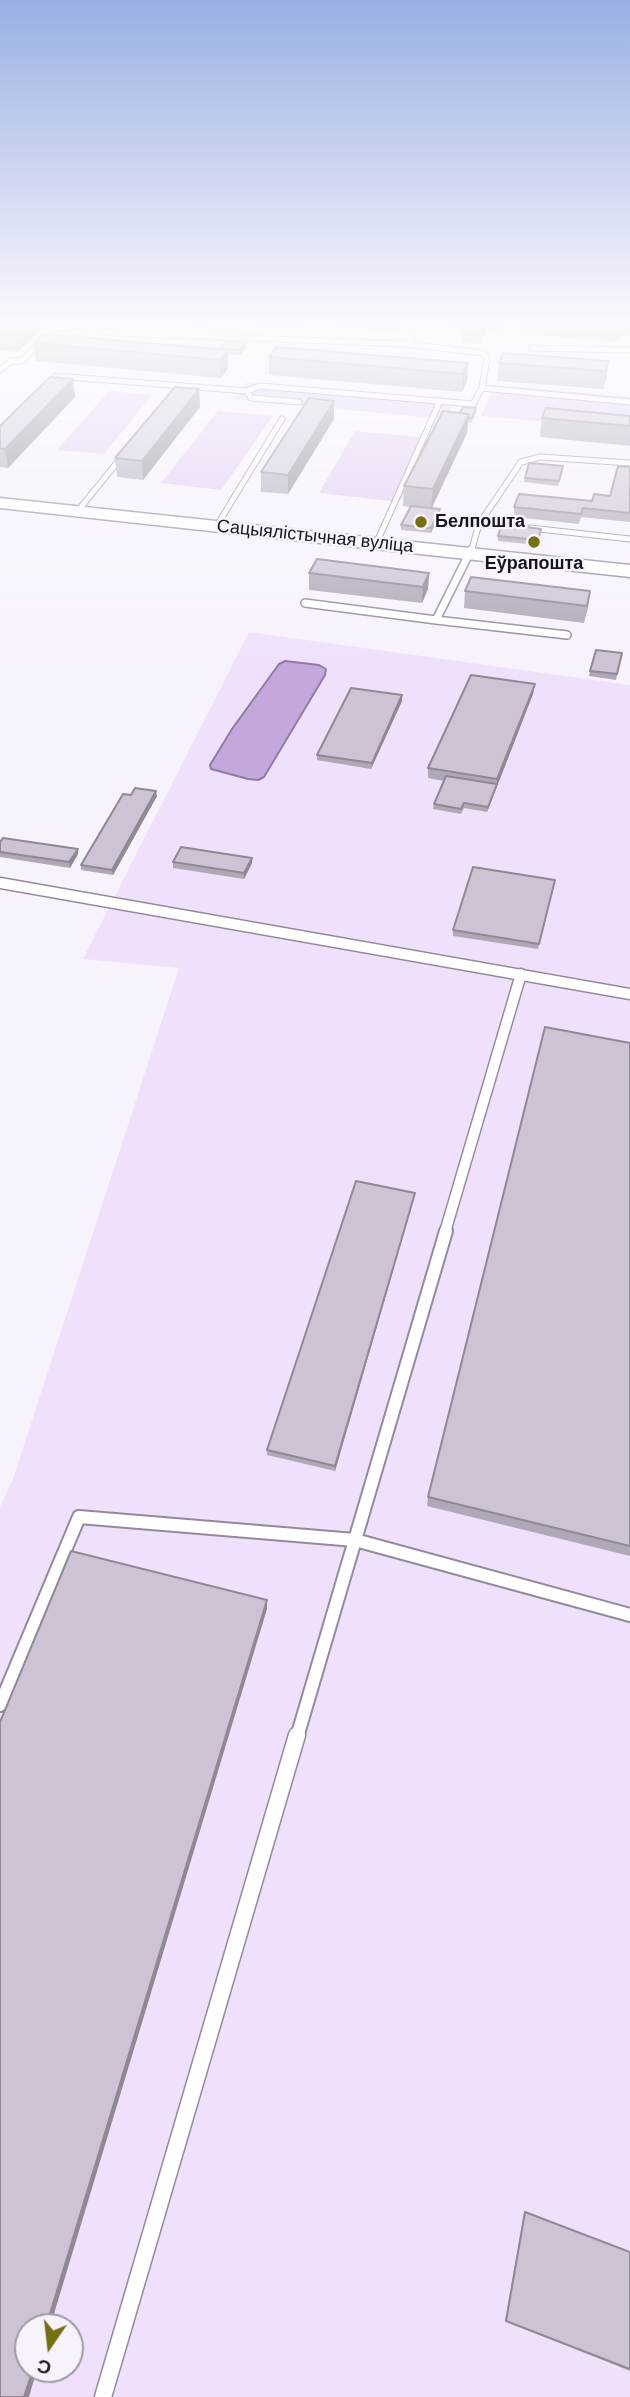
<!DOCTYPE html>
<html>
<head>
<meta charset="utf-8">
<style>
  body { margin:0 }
  #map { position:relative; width:630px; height:2397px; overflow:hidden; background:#f8f2fd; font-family:"DM Sans",sans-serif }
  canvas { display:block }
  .north { position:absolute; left:14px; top:2313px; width:70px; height:70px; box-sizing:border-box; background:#f8f2fd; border:2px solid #9e99a3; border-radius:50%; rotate:194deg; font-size:19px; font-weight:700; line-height:28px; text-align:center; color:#18141b }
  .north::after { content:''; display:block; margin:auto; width:24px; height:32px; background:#757010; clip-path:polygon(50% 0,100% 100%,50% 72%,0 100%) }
</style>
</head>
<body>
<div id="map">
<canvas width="630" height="2397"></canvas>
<div class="north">С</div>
</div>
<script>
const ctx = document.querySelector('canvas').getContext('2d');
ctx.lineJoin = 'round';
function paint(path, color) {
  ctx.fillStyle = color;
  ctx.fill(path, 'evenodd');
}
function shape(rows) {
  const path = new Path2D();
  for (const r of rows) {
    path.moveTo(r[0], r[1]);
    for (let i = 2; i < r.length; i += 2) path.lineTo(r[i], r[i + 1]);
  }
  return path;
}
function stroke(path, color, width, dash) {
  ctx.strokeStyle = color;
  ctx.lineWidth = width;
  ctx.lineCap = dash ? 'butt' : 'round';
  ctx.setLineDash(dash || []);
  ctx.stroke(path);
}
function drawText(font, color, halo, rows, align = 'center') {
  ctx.font = font + ' "DM Sans",sans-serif';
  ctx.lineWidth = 5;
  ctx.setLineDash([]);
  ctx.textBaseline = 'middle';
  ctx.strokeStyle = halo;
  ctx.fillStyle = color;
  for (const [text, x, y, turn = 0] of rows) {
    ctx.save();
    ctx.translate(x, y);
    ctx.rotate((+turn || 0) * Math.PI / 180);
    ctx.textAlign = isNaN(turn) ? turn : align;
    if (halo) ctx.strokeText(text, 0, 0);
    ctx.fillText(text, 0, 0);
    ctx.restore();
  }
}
paint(shape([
  [249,632,630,685,630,2397,0,2397,0,1507,13,1479,179,968,83,959],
  [28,2327,70,2327,70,2369,28,2369]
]), '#efe1fb');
paint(shape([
  [247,382,454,401,445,419,234,399],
  [494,385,630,397,630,429,481,416],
  [109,391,152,395,104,454,57,450],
  [218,411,273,416,221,490,161,483],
  [355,431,430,438,400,502,319,493]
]), '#e0cbf2');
const water = shape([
  [285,661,319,665,326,669,325,675,264,777,258,780,248,779,211,769,210,765,232,729,279,664,285,661]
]);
paint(water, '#c4a7dc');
stroke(water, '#907ba2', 2);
const laneFar4 = shape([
  [98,326,95,330,115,333,407,344,482,353,487,358,482,388,630,402],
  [407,344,419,326],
  [531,348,630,350],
  [0,370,11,361,21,361,49,336,95,330],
  [45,388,56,376,247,391,260,386,473,404,482,388],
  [247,391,251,398,299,402],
  [77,512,124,454],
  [479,524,521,462,540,457,630,463],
  [216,527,282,419],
  [530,528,630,539],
  [376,544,440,401],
  [471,552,479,524,514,527]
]);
const laneFar3 = shape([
  [305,603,436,620,471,550],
  [436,620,567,635]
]);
const laneFar2 = shape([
  [0,883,630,994],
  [445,1232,521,974]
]);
const laneFar1 = shape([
  [0,1705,79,1517,355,1540,630,1615],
  [297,1737,446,1231]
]);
const lane = shape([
  [103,2397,297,1735]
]);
const secondary = shape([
  [0,498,630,565,630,577,0,508,0,498]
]);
stroke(laneFar4, '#938a9c', 7);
stroke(laneFar3, '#938a9c', 10);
stroke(laneFar2, '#938a9c', 13);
stroke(laneFar1, '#938a9c', 16);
stroke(lane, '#938a9c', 19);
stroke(secondary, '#938a9c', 3);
stroke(laneFar4, '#fff', 5);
stroke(laneFar3, '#fff', 7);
stroke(laneFar2, '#fff', 10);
stroke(laneFar1, '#fff', 12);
stroke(lane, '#fff', 16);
paint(secondary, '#fff');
paint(shape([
  [0,326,46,326,17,352,0,350],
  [176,326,208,326,206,328],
  [239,326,305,326,301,331],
  [315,326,401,326,397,333],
  [450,326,507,326,504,334,486,332,481,344,461,342,462,329,450,328],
  [522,326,630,326,630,336,621,336,619,342,521,334],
  [34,343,220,349,246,343,246,347,240,355,228,354,228,368,221,378,36,361],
  [269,357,468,363,467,381,462,392,269,375],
  [608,361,603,389,497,381,499,363],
  [199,389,200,407,143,480,117,477,115,458],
  [75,397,8,468,0,467,0,426],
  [476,408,476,413,471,423,468,422,467,433,432,508,440,514,431,533,401,530,401,525,410,507,403,506,404,486,460,413],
  [630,416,630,446,540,437,542,418],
  [334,419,288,494,261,492,261,472],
  [630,467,630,522,581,517,579,524,514,517,514,507,592,501,610,496],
  [562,471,558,486,524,482,525,478],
  [541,529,537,545,498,541,498,536],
  [309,573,429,573,428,589,422,603,309,590],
  [465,591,590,591,584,623,464,608],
  [622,653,616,680,589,676,590,671],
  [535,684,533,694,487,812,464,808,461,814,433,809,434,804,444,781,428,778,428,768],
  [402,695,402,701,371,769,317,760,317,755],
  [131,795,157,796,113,875,81,870,81,865],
  [0,842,78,854,70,868,0,857],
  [173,862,252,863,244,879,173,868],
  [554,885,538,949,453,936,453,930],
  [630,1043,630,1556,427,1506,428,1497],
  [415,1193,414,1198,335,1471,267,1455,267,1450],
  [525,2212,630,2252,630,2371,505,2321,524,2214]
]), '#b0a8b7');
paint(shape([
  [21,326,46,326,17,352,14,332],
  [483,326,486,326,486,332,481,344],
  [246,343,246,347,240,355,240,350],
  [228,350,228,368,221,378,220,360],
  [608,361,606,379,603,389,606,371],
  [468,363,467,381,462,392,463,374],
  [73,379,75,397,8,468,5,449],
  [199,389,200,407,143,480,142,461],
  [334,401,334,419,288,494,288,475],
  [469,414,467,433,431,509,433,489],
  [440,509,440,514,431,533,431,528],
  [429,573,428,589,422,603,423,587],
  [590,591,588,607,584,623,587,606],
  [535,684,533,694,487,812,488,807,497,784,497,779],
  [402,695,402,701,371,769,372,763],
  [156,791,157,796,113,875,112,870],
  [78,849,78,854,70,868,69,862],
  [252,858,252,863,244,879,244,873],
  [415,1193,414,1198,335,1471,335,1466],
  [267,1600,267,1609,50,2327,46,2327],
  [33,2369,37,2369,29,2397,24,2397]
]), '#908895');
const building = shape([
  [0,326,21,326,14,332,0,331,0,326],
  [43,334,228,350,220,360,34,343,43,334],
  [226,341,246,343,240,350,220,349,226,341],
  [276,347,468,363,463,374,269,357,276,347],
  [503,353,608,361,606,371,499,363,503,353],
  [50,377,73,379,5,449,0,448,0,426,50,377],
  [175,387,199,389,142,461,115,458,175,387],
  [309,398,334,401,288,475,261,472,309,398],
  [463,407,476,408,472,418,468,418,469,414,460,413,463,407],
  [546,408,630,416,630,426,542,418,546,408],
  [443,411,469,414,433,489,404,486,443,411],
  [529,463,563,466,559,481,525,478,529,463],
  [618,466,630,467,630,513,583,508,581,514,514,507,519,494,592,501,594,494,610,496,618,466],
  [411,506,440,509,431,528,401,525,411,506],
  [502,524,541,529,538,540,498,536,502,524],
  [317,559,429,573,423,587,309,573,317,559],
  [471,577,590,591,587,606,465,591,471,577],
  [596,650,622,653,617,674,590,671,596,650],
  [471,675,535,684,497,779,428,768,471,675],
  [351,688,402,695,372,763,317,755,351,688],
  [446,776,497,784,488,807,464,803,461,809,434,804,446,776],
  [135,788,156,791,112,870,81,865,123,794,131,795,135,788],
  [3,838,78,849,69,862,0,852,0,842,3,838],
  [181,847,252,858,244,873,173,862,181,847],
  [473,867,555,880,539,944,453,930,473,867],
  [545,1027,630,1043,630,1546,428,1497,545,1027],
  [356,1181,415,1193,335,1466,267,1450,356,1181],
  [71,1551,267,1600,46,2327,28,2327,28,2369,33,2369,24,2397,0,2397,0,1722,71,1551],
  [525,2212,630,2252,630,2369,506,2321,525,2212]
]);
paint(building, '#cdc3d5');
stroke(building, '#908895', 2);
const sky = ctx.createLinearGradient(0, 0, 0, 662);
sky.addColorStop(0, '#99afe3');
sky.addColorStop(0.49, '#fcf9fe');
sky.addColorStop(1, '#fcf9fe00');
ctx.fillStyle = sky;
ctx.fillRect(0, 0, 630, 662);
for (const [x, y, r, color] of [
  [421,522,7,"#757010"],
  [534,542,7,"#757010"]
]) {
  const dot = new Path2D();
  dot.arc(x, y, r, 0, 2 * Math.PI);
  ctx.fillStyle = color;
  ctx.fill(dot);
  stroke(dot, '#f8f2fd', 2.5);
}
drawText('bold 18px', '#18141b', '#f8f2fd', [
  ["Белпошта",435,522],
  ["Еўрапошта",534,564,"center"]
], 'left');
drawText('18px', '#18141b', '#f8f2fd', [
  ["Сацыялістычная вуліца",315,537,6]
]);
</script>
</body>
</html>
